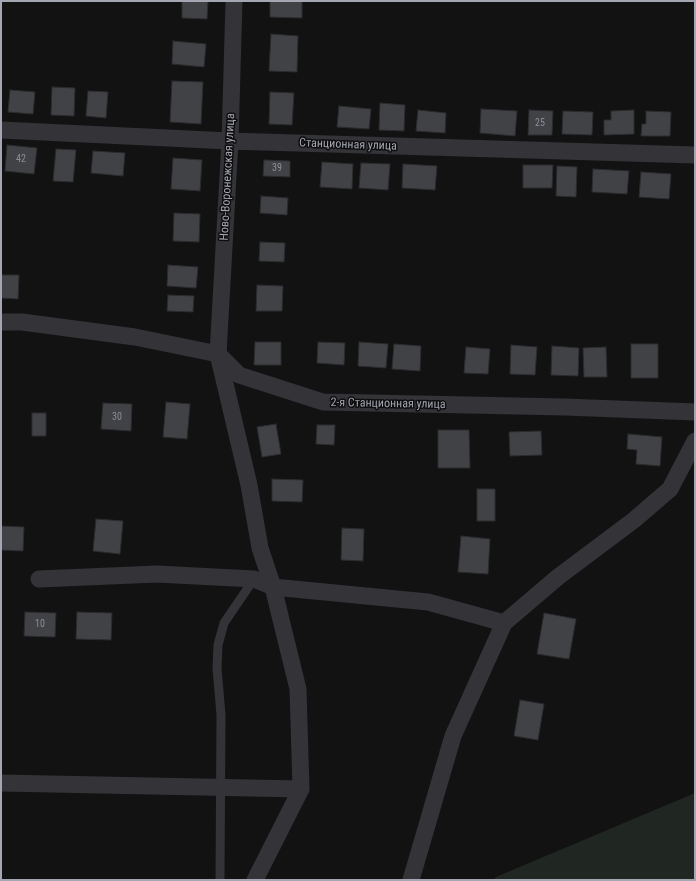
<!DOCTYPE html>
<html>
<head>
<meta charset="utf-8">
<style>
	body { margin:0 }
	#map { position:relative; width:696px; height:881px; overflow:hidden; background:#121213; font-family:"Roboto Condensed",sans-serif }
	canvas { display:block }
	.frame { position:absolute; inset:0; border:2px solid #a4a7b2; pointer-events:none }
</style>
</head>
<body>
<div id="map">
<canvas width="696" height="881"></canvas>
<div class="frame"></div>
</div>
<script>
const ctx = document.querySelector('canvas').getContext('2d');
ctx.lineJoin = 'round';
function fill(path, color) {
  ctx.fillStyle = color;
  ctx.fill(path, 'evenodd');
}
function shape(rows) {
  const path = new Path2D();
  for (const r of rows) {
    path.moveTo(r[0], r[1]);
    for (let i = 2; i < r.length; i += 2) path.lineTo(r[i], r[i + 1]);
  }
  return path;
}
function stroke(path, color, width, dash) {
  ctx.strokeStyle = color;
  ctx.lineWidth = width;
  ctx.lineCap = dash ? 'butt' : 'round';
  ctx.setLineDash(dash || []);
  ctx.stroke(path);
}
function write(font, color, halo, rows, align = 'center') {
  ctx.font = font + ' "Roboto Condensed",sans-serif';
  ctx.lineWidth = 3;
  ctx.setLineDash([]);
  ctx.textBaseline = 'middle';
  ctx.strokeStyle = halo;
  ctx.fillStyle = color;
  for (const [text, x, y, turn = 0] of rows) {
    ctx.save();
    ctx.translate(x, y);
    ctx.rotate((+turn || 0) * Math.PI / 180);
    ctx.textAlign = isNaN(turn) ? turn : align;
    if (halo) ctx.strokeText(text, 0, 0);
    ctx.fillText(text, 0, 0);
    ctx.restore();
  }
}
const green = shape([
	[695,793,695,880,493,880,496,877]
]);
const building = shape([
	[182,1,208,1,207,19,182,18,182,1],
	[270,1,302,1,302,18,270,17,270,1],
	[271,34,298,36,297,72,269,71,271,34],
	[173,41,206,44,204,67,172,64,173,41],
	[172,81,203,82,201,124,170,122,172,81],
	[52,87,75,88,74,116,51,115,52,87],
	[10,90,35,92,33,114,8,112,10,90],
	[88,91,108,92,106,118,86,116,88,91],
	[270,92,294,93,292,125,269,124,270,92],
	[380,103,405,105,404,131,379,130,380,103],
	[339,106,371,109,369,129,337,127,339,106],
	[481,109,517,111,515,136,480,133,481,109],
	[418,110,446,113,445,133,416,131,418,110],
	[529,110,553,111,552,135,528,135,529,110],
	[634,110,634,134,604,135,604,120,611,120,611,111,634,110],
	[563,111,593,112,592,135,562,134,563,111],
	[646,111,671,112,670,136,641,136,642,124,646,124,646,111],
	[7,145,37,148,34,174,5,171,7,145],
	[56,149,76,150,73,182,53,181,56,149],
	[93,151,125,153,123,176,91,173,93,151],
	[173,158,202,160,200,191,171,189,173,158],
	[264,160,290,161,290,177,263,176,264,160],
	[322,162,353,164,352,189,320,187,322,162],
	[361,163,390,164,388,190,359,188,361,163],
	[403,164,437,166,435,190,402,188,403,164],
	[523,165,553,165,552,188,523,188,523,165],
	[557,166,577,167,576,197,556,196,557,166],
	[593,169,629,171,627,194,592,192,593,169],
	[641,172,671,174,669,199,639,197,641,172],
	[261,196,288,198,287,215,260,213,261,196],
	[174,213,200,214,199,242,173,241,174,213],
	[260,242,285,243,284,262,259,261,260,242],
	[168,265,198,267,196,288,167,286,168,265],
	[1,275,19,275,18,299,1,298,1,275],
	[257,285,283,286,282,311,256,311,257,285],
	[168,295,194,296,193,312,167,311,168,295],
	[255,342,281,342,281,365,254,365,255,342],
	[318,342,345,343,344,365,317,363,318,342],
	[359,342,388,344,386,368,358,366,359,342],
	[394,344,421,346,420,371,392,369,394,344],
	[631,344,658,344,658,378,631,378,631,344],
	[511,345,537,347,535,375,510,374,511,345],
	[552,346,579,348,578,376,551,375,552,346],
	[466,347,490,349,488,374,464,373,466,347],
	[606,347,607,377,584,377,583,348,606,347],
	[166,402,190,404,187,439,163,437,166,402],
	[103,403,132,404,131,431,101,429,103,403],
	[32,413,46,413,46,436,32,436,32,413],
	[276,424,281,454,262,457,257,427,276,424],
	[317,425,335,425,334,445,316,444,317,425],
	[438,430,469,430,470,468,438,468,438,430],
	[541,431,542,455,510,456,509,432,541,431],
	[628,434,662,437,660,466,636,464,637,450,627,449,628,434],
	[272,479,303,480,302,502,272,501,272,479],
	[477,489,495,489,495,521,477,521,477,489],
	[96,519,123,521,120,554,93,551,96,519],
	[1,526,24,527,23,551,1,550,1,526],
	[342,528,364,529,363,561,341,560,342,528],
	[461,536,490,539,488,574,458,572,461,536],
	[25,612,56,613,55,637,24,636,25,612],
	[77,612,112,613,111,640,76,639,77,612],
	[544,613,576,619,569,659,537,654,544,613],
	[520,700,544,704,538,740,514,736,520,700]
]);
const lane = shape([
	[220,880,221,715,217,668,218,645,224,623,254,579]
]);
const street = shape([
	[234,1,230,141,218,354,249,485,260,548,273,587,298,689,301,789,255,880],
	[1,130,230,141,695,155],
	[1,322,22,322,135,337,218,354,239,375,323,402,565,407,695,412],
	[39,579,157,574,254,579,273,587,428,602,504,623],
	[1,783,301,789],
	[411,880,453,736,504,623,558,577,634,520,670,489,695,441]
]);
const numberNames = [
	["25",540,123],
	["42",21,159],
	["39",277,168],
	["30",117,417],
	["10",40,624]
];
const streetNames = [
	["Станционная улица",348,145,2],
	["Ново-Воронежская улица",228,177,-87],
	["2-я Станционная улица",388,404,1]
];
fill(green, '#202722');
fill(building, '#414246');
stroke(building, '#2c2c2f', 1);
stroke(lane, '#333338', 9);
stroke(street, '#333338', 17);
write('10px', '#8b8e97', null, numberNames);
write('12px', '#a4a7b2', '#0d0d0e', streetNames);
</script>
</body>
</html>
